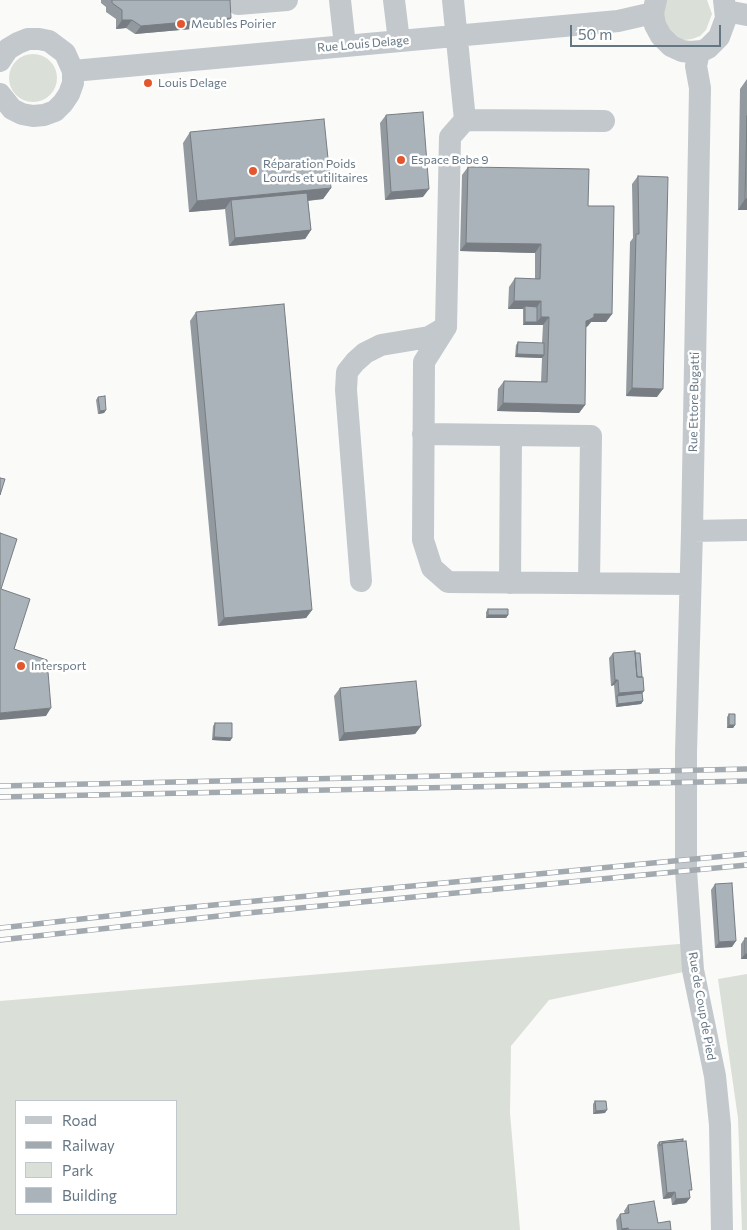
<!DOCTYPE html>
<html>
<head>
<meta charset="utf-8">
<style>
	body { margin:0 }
	#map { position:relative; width:747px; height:1230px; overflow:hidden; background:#fafaf8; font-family:Commissioner,sans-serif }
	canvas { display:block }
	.legend { position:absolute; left:15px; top:1100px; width:162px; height:115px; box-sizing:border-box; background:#fff; border:1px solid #c1c8cd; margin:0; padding:6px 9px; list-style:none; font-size:15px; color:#657683 }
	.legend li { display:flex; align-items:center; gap:10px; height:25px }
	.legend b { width:25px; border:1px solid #c1c8cd }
	.scale { position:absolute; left:570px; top:25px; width:151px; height:22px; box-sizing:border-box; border:2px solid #657683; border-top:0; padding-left:6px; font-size:15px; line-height:18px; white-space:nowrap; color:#657683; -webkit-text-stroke:4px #fff; paint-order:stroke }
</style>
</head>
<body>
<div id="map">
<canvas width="747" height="1230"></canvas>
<ul class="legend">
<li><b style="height:6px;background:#c3c8cc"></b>Road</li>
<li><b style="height:6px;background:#a2aab0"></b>Railway</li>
<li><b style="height:14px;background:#dadfd7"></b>Park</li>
<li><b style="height:14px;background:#aab3b9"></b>Building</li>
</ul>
<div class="scale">50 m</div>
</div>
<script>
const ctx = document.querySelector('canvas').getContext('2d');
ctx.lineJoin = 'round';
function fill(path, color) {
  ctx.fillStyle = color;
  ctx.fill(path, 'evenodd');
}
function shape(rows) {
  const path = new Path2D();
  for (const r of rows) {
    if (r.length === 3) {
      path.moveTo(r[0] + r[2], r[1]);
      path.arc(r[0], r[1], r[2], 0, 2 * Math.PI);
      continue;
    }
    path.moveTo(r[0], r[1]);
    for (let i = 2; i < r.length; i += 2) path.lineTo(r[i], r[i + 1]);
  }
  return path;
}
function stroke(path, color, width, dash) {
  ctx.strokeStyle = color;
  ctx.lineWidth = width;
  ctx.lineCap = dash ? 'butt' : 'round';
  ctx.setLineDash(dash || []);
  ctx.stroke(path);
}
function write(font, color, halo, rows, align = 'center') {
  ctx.font = font + ' Commissioner,sans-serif';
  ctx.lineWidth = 5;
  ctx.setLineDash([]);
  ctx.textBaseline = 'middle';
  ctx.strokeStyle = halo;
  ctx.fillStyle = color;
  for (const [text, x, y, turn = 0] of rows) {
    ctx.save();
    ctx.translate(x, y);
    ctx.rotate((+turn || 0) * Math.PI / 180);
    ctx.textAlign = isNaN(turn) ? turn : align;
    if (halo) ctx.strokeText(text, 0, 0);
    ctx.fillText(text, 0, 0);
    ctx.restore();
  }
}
const green = shape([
	[664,0,707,0,712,14,706,30,700,36,692,39,684,40,675,38,663,27],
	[33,78,24],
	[691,943,693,970,549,1000,511,1046,510,1113,520,1230,0,1230,0,1001],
	[16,1101,176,1101,176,1214,16,1214],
	[747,974,747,1230,742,1230,738,1118,718,979]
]);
const minor = shape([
	[340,0,345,46],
	[394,0,399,41],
	[453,0,465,120],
	[656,0,653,13,655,25,661,36,671,46,682,51,690,52,702,51,708,48,719,37,726,18,724,0],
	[238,4,287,0],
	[726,11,747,15],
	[699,52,696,66,700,88,692,531,686,753,686,870,693,970,715,1076,720,1125,722,1230],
	[0,61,8,49,18,43,28,39,39,39,49,41,65,53,73,71,73,83,69,94,63,103,55,111,44,115,33,116,22,114,12,109,0,94],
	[73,71,618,21,653,13],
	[604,121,465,120,450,137,446,327,424,362,423,540,432,568,448,582,690,584],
	[423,434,591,436,589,583],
	[692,531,747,530],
	[361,581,346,390,347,372,355,362,365,353,381,345,429,337,446,327],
	[510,583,511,435]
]);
const rail = shape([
	[0,786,747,769],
	[0,797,747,781],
	[0,928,172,909,747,854],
	[0,940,237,914,747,865]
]);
const wall = shape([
	[101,0,230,0,225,26,135,34,126,28,116,29,116,19,106,12,106,7,101,3],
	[747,79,747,210,738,210,740,89],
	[386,115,423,197,385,200,380,123],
	[190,132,331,188,323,199,308,201,311,230,305,239,229,246,225,209,189,212,183,143],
	[468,167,588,206,612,314,606,322,591,322,586,327,585,405,579,413,497,411,498,389,504,381,541,382,542,358,515,357,516,345,518,342,542,343,543,325,523,325,523,309,508,309,509,287,515,278,535,279,535,253,460,251,462,175],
	[638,176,657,397,626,396,630,242,633,238,632,184],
	[196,312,312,610,306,618,218,626,190,321],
	[98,397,106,410,104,413,98,414,96,400],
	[488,609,508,615,506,618,486,618,486,612],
	[613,653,635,653,642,677,644,691,642,693,643,701,641,704,616,707,614,685,611,686,609,658],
	[340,688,421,726,415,734,339,741,334,696],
	[729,714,735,725,733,728,727,728,727,717],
	[215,723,232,738,230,741,212,740,213,726],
	[715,884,732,947,715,948,711,890],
	[745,938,747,938,747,959,741,959,741,944],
	[595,1101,605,1113,593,1114,593,1104],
	[683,1139,690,1198,686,1203,672,1205,671,1198,663,1199,657,1145,659,1142],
	[628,1205,658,1223,671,1230,617,1230,616,1220,620,1214,625,1214,624,1211]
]);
const shadedWall = shape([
	[231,18,225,26,135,34,141,26],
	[122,20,132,20,126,28,116,29],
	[331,188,323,199,232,208,231,200,225,209,189,212,197,201],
	[429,189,423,197,385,200,391,192],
	[745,199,747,199,747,210,738,210],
	[311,230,305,239,229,246,235,238],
	[466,243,541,244,535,253,460,251],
	[514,301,541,301,535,310,525,306,523,309,508,309],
	[594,314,612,314,606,322,591,322,588,326,584,329,586,321],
	[541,317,549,317,543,325,523,325,525,322,537,322],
	[517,354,544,355,542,358,515,357],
	[632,388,663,389,657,397,626,396],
	[503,403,585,405,579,413,497,411],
	[106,410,104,413,98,414,100,411],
	[312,610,306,618,218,626,224,618],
	[488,615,508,615,506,618,486,618],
	[615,680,618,680,614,685,611,686],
	[644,691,640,696,617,696,619,693],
	[643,701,641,704,616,707,618,704],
	[51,708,46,716,0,720,0,713],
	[729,725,735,725,733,728,727,728],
	[421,726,415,734,339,741,344,733],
	[214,737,232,738,230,741,212,740],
	[736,941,732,947,715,948,719,942],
	[745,954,747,954,747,959,741,959],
	[607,1110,605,1113,593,1114,596,1111],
	[675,1192,671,1198,663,1199,667,1193],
	[690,1198,686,1203,672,1205,676,1199],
	[628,1228,627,1230,621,1230,622,1229]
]);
const building = shape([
	[112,0,230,0,231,18,141,26,132,20,122,20,122,10,112,3,112,0],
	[423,112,429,189,391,192,386,115,423,112],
	[747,116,747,199,745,199,747,116],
	[324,119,331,188,197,201,190,132,324,119],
	[468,167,589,169,588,206,614,206,612,314,594,314,594,317,589,320,586,321,585,405,503,403,504,381,547,382,549,317,541,317,541,301,514,301,515,278,540,279,541,244,466,243,468,167],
	[638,176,668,177,663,389,632,388,636,234,639,234,638,176],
	[307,193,311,230,235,238,231,200,307,193],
	[284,304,312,610,224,618,196,312,284,304],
	[525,306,537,307,537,322,525,322,525,306],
	[518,342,544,343,544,355,517,354,518,342],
	[105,396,106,410,100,411,98,397,105,396],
	[0,478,5,479,0,495,0,478],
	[0,533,17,539,1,589,30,599,14,649,47,660,51,708,0,713,0,533],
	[488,609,508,609,508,615,488,615,488,609],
	[635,651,637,677,643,677,644,691,619,693,618,680,615,680,613,653,635,651],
	[635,653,640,653,642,677,637,677,635,653],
	[416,681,421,726,344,733,340,688,416,681],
	[642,693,643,701,618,704,617,696,642,693],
	[729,714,735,714,735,725,729,725,729,714],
	[215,723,232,723,232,738,214,737,215,723],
	[732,883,736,941,719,942,715,884,732,883],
	[745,938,747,938,747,954,745,954,745,938],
	[595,1101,606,1101,607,1110,596,1111,595,1101],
	[683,1139,683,1141,662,1143,660,1146,659,1142,683,1139],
	[686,1141,692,1190,689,1190,690,1198,676,1199,675,1192,667,1193,662,1143,686,1141],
	[654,1201,658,1223,670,1221,671,1230,629,1230,628,1228,622,1229,620,1214,629,1213,628,1205,654,1201]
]);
const markers = [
	[181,24,5,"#e4572e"],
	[148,83,5,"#e4572e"],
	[401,160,5,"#e4572e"],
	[253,171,5,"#e4572e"],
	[21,666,5,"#e4572e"]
];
const poiNames = [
	["Meubles Poirier",191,24],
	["Louis Delage",158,83],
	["Espace Bebe 9",411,160],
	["Réparation Poids",263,164],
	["Lourds et utilitaires",263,178],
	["Intersport",31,666]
];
const streetNames = [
	["Rue Louis Delage",363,44,-5],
	["Rue Ettore Bugatti",694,402,-89],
	["Rue de Coup de Pied",702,1006,80]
];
fill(green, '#dadfd7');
stroke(minor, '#c3c8cc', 22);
stroke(rail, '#a2aab0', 5.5);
stroke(rail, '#fff', 4, [11]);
fill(wall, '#929a9f');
fill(shadedWall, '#777d82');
fill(building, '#aab3b9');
stroke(building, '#777d82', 1);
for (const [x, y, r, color] of markers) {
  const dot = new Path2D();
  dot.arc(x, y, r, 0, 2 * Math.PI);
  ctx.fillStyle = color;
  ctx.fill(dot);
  stroke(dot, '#fff', 2);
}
write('12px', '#657683', '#fff', poiNames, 'left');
write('12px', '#657683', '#fff', streetNames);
</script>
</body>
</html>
